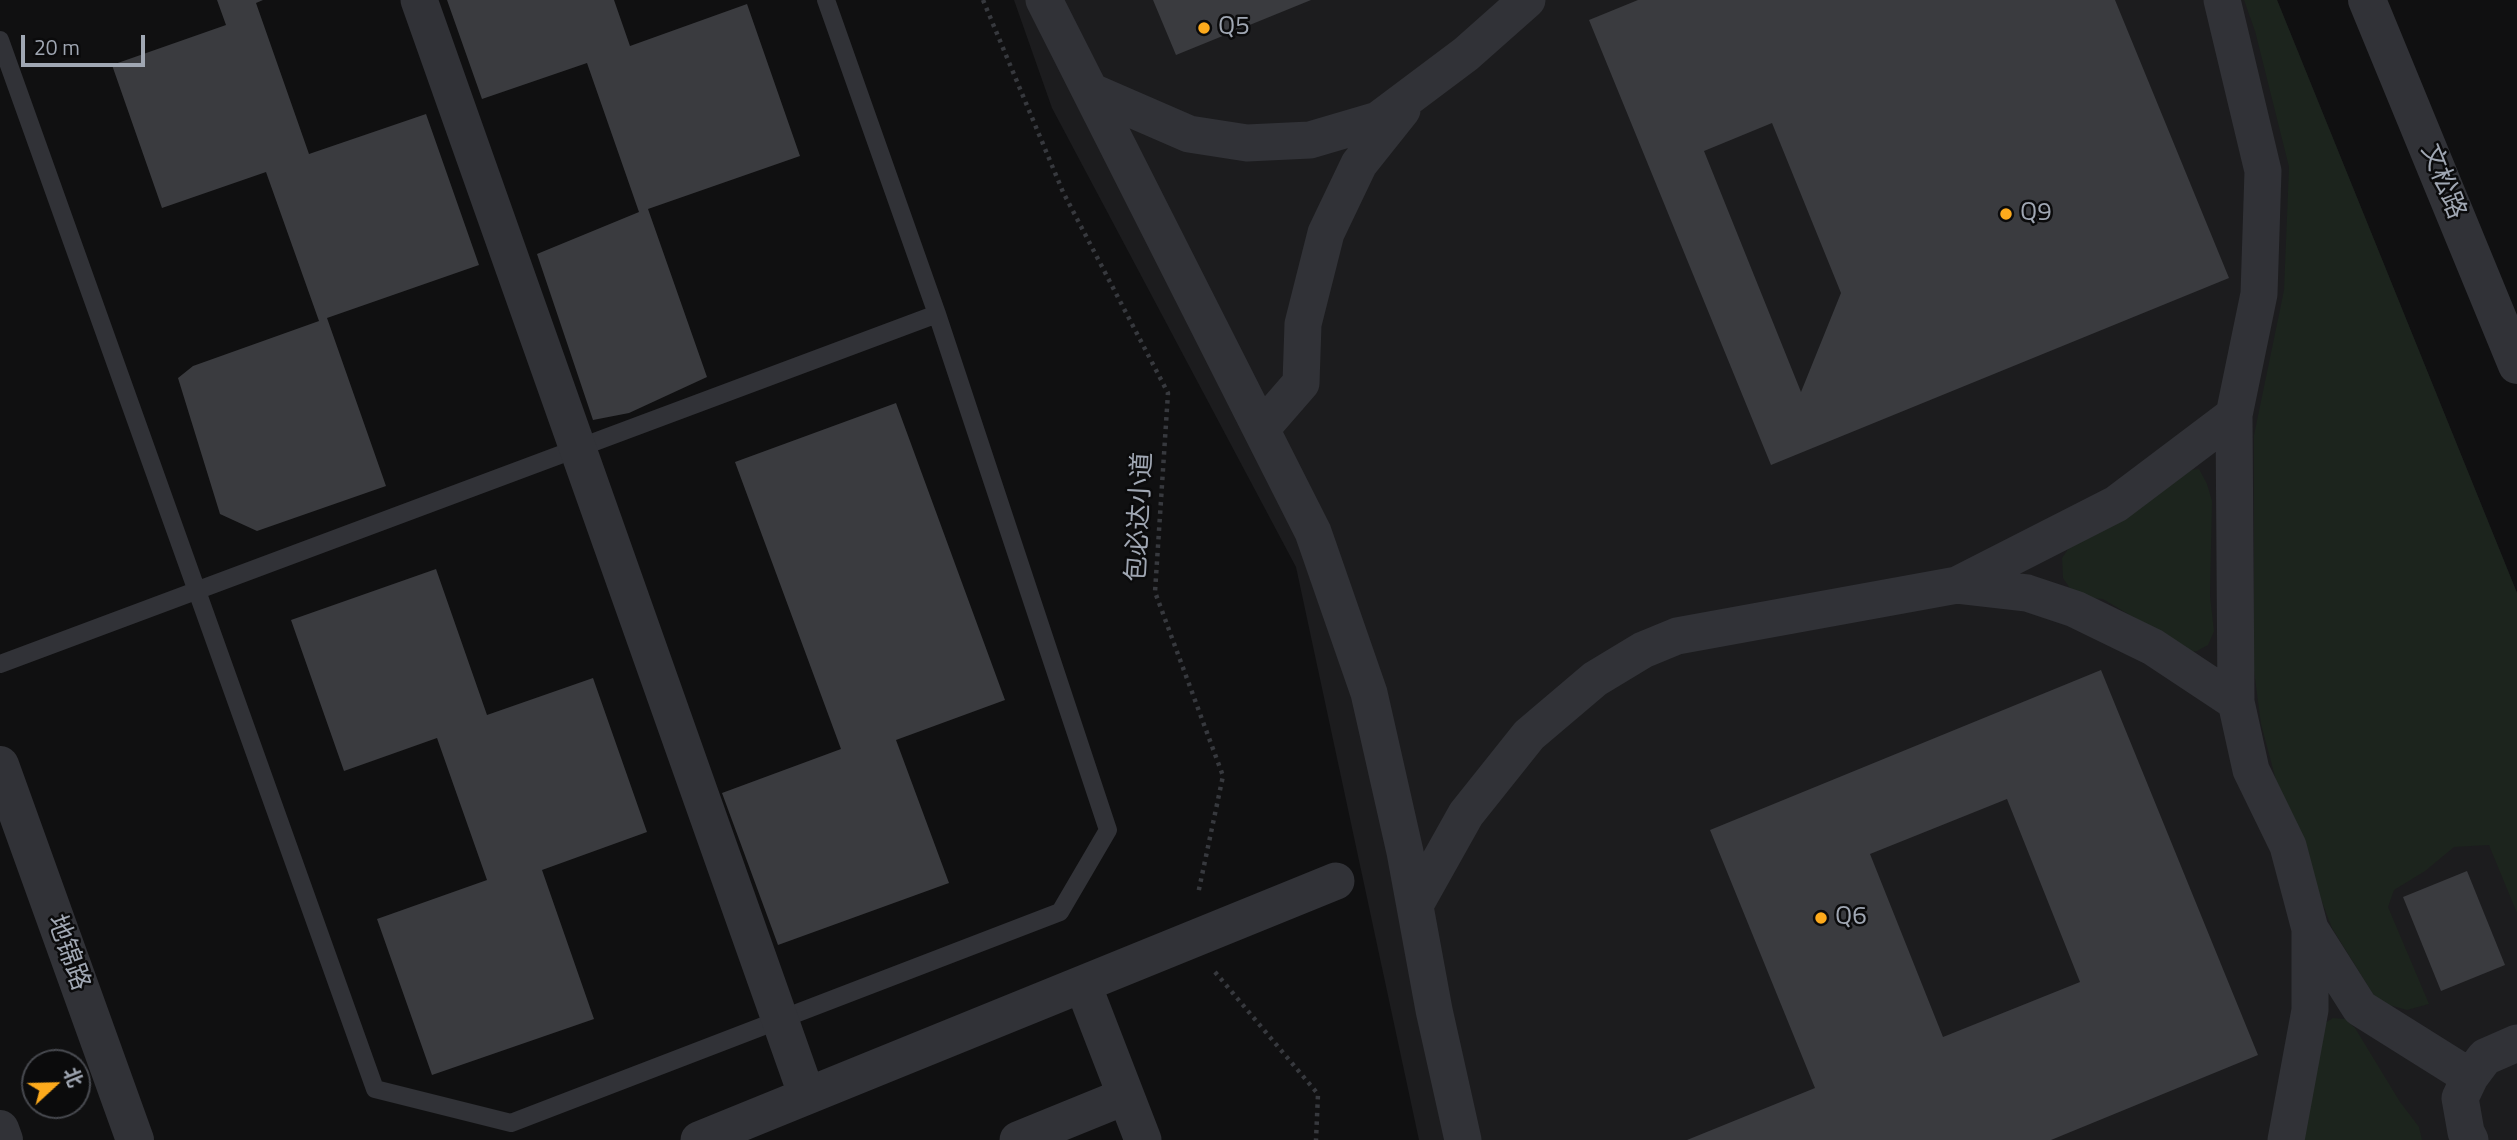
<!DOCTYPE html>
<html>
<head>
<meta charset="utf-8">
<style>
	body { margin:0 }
	#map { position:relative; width:2517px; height:1140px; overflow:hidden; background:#101011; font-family:"Titillium Web","Noto Sans SC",sans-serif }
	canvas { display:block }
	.north { position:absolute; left:21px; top:1049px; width:70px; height:70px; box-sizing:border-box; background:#0b0b0c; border:2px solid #47494f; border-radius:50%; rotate:68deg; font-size:19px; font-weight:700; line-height:28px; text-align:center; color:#a0a7b3 }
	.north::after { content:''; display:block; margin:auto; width:24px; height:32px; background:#fdaa1c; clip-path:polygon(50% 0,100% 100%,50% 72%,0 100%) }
	.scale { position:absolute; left:21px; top:35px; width:124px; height:32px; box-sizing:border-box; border:4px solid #a0a7b3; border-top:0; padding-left:9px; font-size:21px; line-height:24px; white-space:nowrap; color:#a0a7b3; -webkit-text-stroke:5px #0b0b0c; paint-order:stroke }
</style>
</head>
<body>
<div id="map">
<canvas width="2517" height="1140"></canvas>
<div class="north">北</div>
<div class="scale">20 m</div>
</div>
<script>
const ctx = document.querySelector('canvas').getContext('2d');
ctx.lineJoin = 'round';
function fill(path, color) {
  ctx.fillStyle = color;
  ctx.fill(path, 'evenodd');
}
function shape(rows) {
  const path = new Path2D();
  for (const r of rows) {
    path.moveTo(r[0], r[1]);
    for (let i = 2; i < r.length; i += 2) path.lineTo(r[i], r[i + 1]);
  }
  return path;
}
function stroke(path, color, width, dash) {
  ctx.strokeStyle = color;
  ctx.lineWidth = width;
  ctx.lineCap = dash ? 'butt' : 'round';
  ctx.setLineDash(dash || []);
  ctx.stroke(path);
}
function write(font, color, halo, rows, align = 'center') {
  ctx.font = font + ' "Titillium Web","Noto Sans SC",sans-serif';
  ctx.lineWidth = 5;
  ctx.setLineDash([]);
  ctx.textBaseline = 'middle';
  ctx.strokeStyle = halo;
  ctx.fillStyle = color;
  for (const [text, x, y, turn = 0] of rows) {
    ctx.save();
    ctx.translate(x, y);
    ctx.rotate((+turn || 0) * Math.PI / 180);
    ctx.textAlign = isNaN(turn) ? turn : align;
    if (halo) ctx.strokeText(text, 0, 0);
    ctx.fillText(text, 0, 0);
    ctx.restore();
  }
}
const built = shape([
	[1014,0,2277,0,2517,593,2517,1140,1419,1140,1296,567,1052,108]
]);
const green = shape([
	[2244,0,2277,0,2517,593,2517,913,2489,845,2454,847,2425,871,2394,890,2388,907,2429,1004,2407,1010,2378,1002,2332,928,2277,784,2261,724,2254,671,2254,435,2284,290,2289,167,2255,31],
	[2199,469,2207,484,2212,501,2210,596,2214,631,2208,645,2197,651,2184,654,2165,636,2103,599,2076,597,2063,578,2062,558,2069,548,2183,471],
	[2333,1018,2345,1019,2355,1028,2400,1102,2419,1127,2422,1140,2301,1140,2325,1023]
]);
const building = shape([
	[217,0,263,0,256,3,309,154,426,114,479,265,327,318,386,486,257,531,220,514,178,378,193,366,319,321,266,172,162,208,112,65,226,25],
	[447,0,614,0,630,46,747,4,800,156,648,209,707,377,629,413,593,420,537,254,639,212,587,63,482,99],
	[1153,0,1311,0,1176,55],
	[1638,0,2115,0,2229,278,1771,465,1589,20],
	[1772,123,1841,293,1801,392,1704,151],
	[896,403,1005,700,896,740,949,883,778,945,722,793,841,749,735,462],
	[436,569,487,715,593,678,647,832,542,870,594,1019,432,1075,377,919,487,880,437,738,344,771,291,620],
	[2101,670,2258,1055,2051,1140,1687,1140,1815,1088,1710,830],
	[2007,799,2080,982,1943,1037,1870,854],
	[2467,871,2505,965,2441,991,2403,897]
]);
const path = shape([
	[983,0,1063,192,1168,393,1155,592,1223,776,1198,894],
	[1215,972,1318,1094,1316,1140]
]);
const service = shape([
	[0,40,375,1089,511,1123,1060,912,1108,830,937,314,826,0],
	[0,664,937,314]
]);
const minor = shape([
	[419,0,807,1096],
	[1044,0,1313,532,1369,693,1405,852,1434,1010,1463,1140],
	[2222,0,2263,171,2259,294,2234,415,2236,702,2251,770,2288,846,2310,929,2360,1008,2470,1077],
	[1090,91,1189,134,1247,143,1310,140,1378,120,1466,54,1527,0],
	[1261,429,1301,383,1303,324,1326,233,1359,164,1402,110],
	[1957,585,2116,504,2234,415],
	[1415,905,1466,814,1529,735,1595,679,1643,650,1677,636,1957,585,2027,593,2075,609,2153,647,2236,702],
	[1083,985,1143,1140],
	[699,1140,1336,881],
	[1018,1140,1126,1096],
	[2286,1140,2310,1010,2310,929],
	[2470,1140,2466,1132,2460,1098,2470,1077,2485,1057,2517,1043]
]);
const tertiary = shape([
	[2367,0,2517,365],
	[0,765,135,1140],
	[0,1129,4,1140]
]);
const markers = [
	[1204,28,7,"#fdaa1c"],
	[2006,214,7,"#fdaa1c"],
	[1821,918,7,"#fdaa1c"]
];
const poiNames = [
	["Q5",1218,28],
	["Q9",2020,214],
	["Q6",1835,918]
];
const streetNames = [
	["文松路",2442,182,68],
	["包必达小道",1141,517,-87],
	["地锦路",67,953,70]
];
fill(built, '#1c1c1e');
fill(green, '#1c241d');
fill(building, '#3a3b3f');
stroke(path, '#37393e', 4.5, [3.5, 5]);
stroke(service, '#313237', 18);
stroke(minor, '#313237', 37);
stroke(tertiary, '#313237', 38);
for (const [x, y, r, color] of markers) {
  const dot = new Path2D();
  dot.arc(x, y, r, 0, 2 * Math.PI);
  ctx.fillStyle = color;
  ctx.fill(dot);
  stroke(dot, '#0b0b0c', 2.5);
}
write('26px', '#a0a7b3', '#0b0b0c', poiNames, 'left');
write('26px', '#a0a7b3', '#0b0b0c', streetNames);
</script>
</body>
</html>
